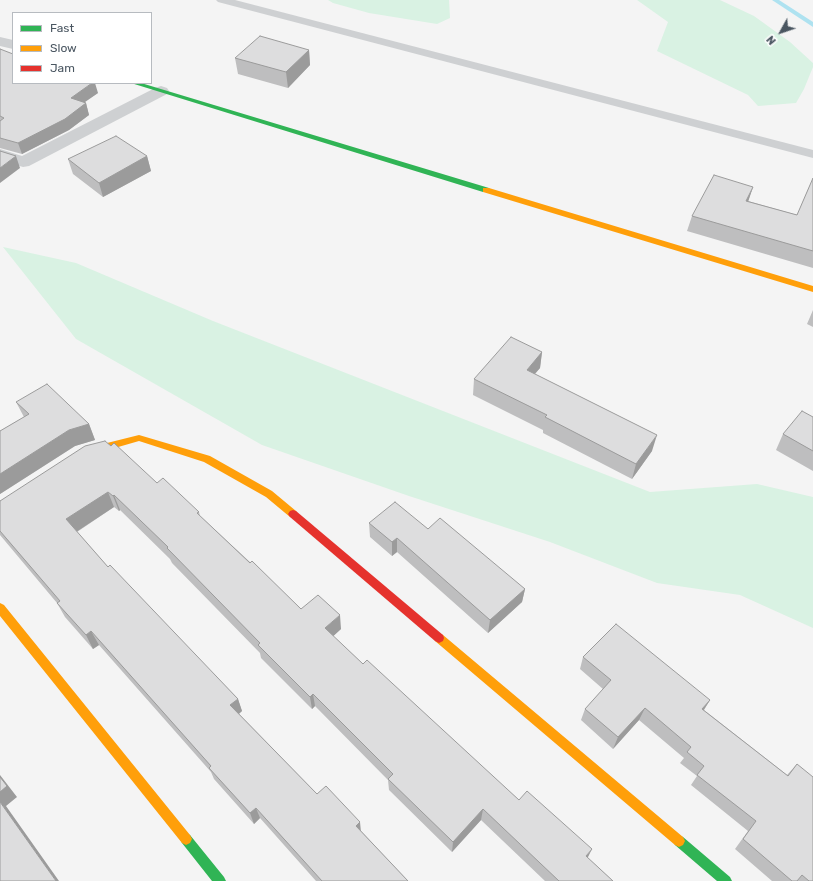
<!DOCTYPE html>
<html>
<head>
<meta charset="utf-8">
<style>
	body { margin:0 }
	#map { position:relative; width:813px; height:881px; overflow:hidden; background:#f4f4f4; font-family:Rubik,sans-serif }
	canvas { display:block }
	.legend { position:absolute; left:12px; top:12px; width:140px; height:72px; box-sizing:border-box; background:#fff; border:1px solid #b7bbc0; margin:0; padding:5px 7px; list-style:none; font-size:12px; color:#4a5661 }
	.legend li { display:flex; align-items:center; gap:8px; height:20px }
	.legend b { width:20px; border:1px solid #b7bbc0 }
	.north { position:absolute; left:761px; top:12px; width:40px; height:40px; -webkit-text-stroke:3px #fff; paint-order:stroke; rotate:230deg; font-size:11px; font-weight:700; line-height:16px; text-align:center; color:#4a5661 }
	.north::after { content:''; display:block; margin:auto; width:14px; height:18px; background:#4a5661; clip-path:polygon(50% 0,100% 100%,50% 72%,0 100%) }
</style>
</head>
<body>
<div id="map">
<canvas width="813" height="881"></canvas>
<ul class="legend">
<li><b style="height:5px;background:#30b455"></b>Fast</li>
<li><b style="height:5px;background:#ff9f0a"></b>Slow</li>
<li><b style="height:5px;background:#e5322d"></b>Jam</li>
</ul>
<div class="north">N</div>
</div>
<script>
const ctx = document.querySelector('canvas').getContext('2d');
ctx.lineJoin = 'round';
function fill(path, color) {
  ctx.fillStyle = color;
  ctx.fill(path, 'evenodd');
}
function shape(rows) {
  const path = new Path2D();
  for (const r of rows) {
    path.moveTo(r[0], r[1]);
    for (let i = 2; i < r.length; i += 2) path.lineTo(r[i], r[i + 1]);
  }
  return path;
}
function stroke(path, color, width, dash) {
  ctx.strokeStyle = color;
  ctx.lineWidth = width;
  ctx.lineCap = dash ? 'butt' : 'round';
  ctx.setLineDash(dash || []);
  ctx.stroke(path);
}
const green = shape([
	[328,0,449,0,450,18,437,24,369,13,333,3],
	[637,0,720,0,754,16,790,42,813,63,813,67,804,89,796,103,758,106,748,95,657,51,668,22],
	[3,247,76,263,213,321,650,492,757,484,813,497,813,628,740,595,657,583,550,542,409,496,262,445,76,339]
]);
const stream = shape([
	[772,0,779,0,813,22,813,27,772,0]
]);
const lane = shape([
	[216,0,235,0,813,150,813,158,218,2,216,0]
]);
const street = shape([
	[0,37,13,40,13,49,0,46,0,37],
	[161,86,167,88,169,91,167,94,29,166,23,167,0,160,0,149,22,156,155,88,161,86]
]);
const fast = shape([
	[131,83,141,83,489,188,490,190,489,192,483,192,131,83],
	[186,833,190,835,224,877,226,881,212,881,182,843,180,839,182,835,186,833],
	[679,835,683,837,730,877,732,881,717,881,675,845,673,841,675,837,679,835]
]);
const slow = shape([
	[483,188,489,188,813,286,813,292,483,192,483,188],
	[139,435,210,456,272,491,296,511,298,514,296,517,293,518,290,517,266,497,204,462,139,441,87,456,84,455,82,452,84,449,87,448,139,435],
	[0,603,4,605,190,835,192,839,190,843,186,845,182,843,0,616,0,603],
	[439,633,443,635,683,837,685,841,683,845,679,847,675,845,435,641,434,638,435,635,439,633]
]);
const jam = shape([
	[293,510,296,511,443,635,444,638,443,641,439,643,435,641,290,517,288,514,290,511,293,510]
]);
const wall = shape([
	[0,49,98,93,84,102,86,103,89,115,69,130,22,154,0,148],
	[309,50,310,65,288,88,238,74,235,58],
	[147,156,151,171,103,197,73,174,68,159],
	[813,178,813,268,687,231,692,216,753,187,748,201,797,215],
	[813,310,813,327,807,324],
	[542,352,540,368,535,374,652,451,632,479,543,433,543,430,473,395,474,379],
	[16,402,89,424,95,440,75,446,0,494,0,431,24,417],
	[813,417,813,471,776,450,783,434],
	[111,446,157,483,199,512,200,516,301,609,341,629,333,636,363,664,519,800,588,858,613,881,545,881,481,820,452,852,389,790,388,780,315,706,312,709,261,658,260,653,172,563,170,559,120,510,119,511,114,507,77,532,108,567,238,699,242,711,239,714,317,794,361,831,408,881,316,881,260,818,254,824,214,779,211,772,99,645,93,649,65,617,57,603,0,535,0,501],
	[369,523,428,529,525,589,522,602,488,633,397,552,392,556,370,537],
	[583,657,710,700,704,710,787,775,797,764,813,881,772,881,735,849,748,831,691,785,697,776,680,763,684,758,639,720,613,749,581,720,585,709,603,689,580,669]
]);
const shadedWall = shape([
	[309,50,310,65,288,88,286,72],
	[92,83,95,83,98,93,75,109,71,98],
	[86,103,89,115,69,130,22,154,18,143],
	[16,156,20,168,0,183,0,168],
	[147,156,151,171,103,197,99,183],
	[753,187,748,202,746,201],
	[542,352,540,368,524,386,527,370],
	[89,424,95,440,75,446,0,494,0,474,69,430],
	[657,435,652,451,632,479,636,464],
	[108,492,114,507,73,534,66,519],
	[114,495,120,510,119,511,113,496],
	[397,538,397,552,392,556,392,542],
	[525,589,522,602,488,633,490,620],
	[340,615,341,629,327,642,325,628],
	[91,631,99,645,93,649,86,635],
	[313,694,315,706,312,709,310,697],
	[238,699,242,711,235,717,230,705],
	[710,700,703,711,702,709],
	[645,708,639,720,613,749,618,737],
	[0,775,17,797,6,806,59,881,56,881,0,802],
	[256,808,260,818,254,824,250,813],
	[483,809,481,820,452,852,453,842],
	[360,822,361,832,356,826],
	[592,849,587,859,586,856]
]);
const building = shape([
	[260,36,309,50,286,72,235,58,260,36],
	[0,49,13,54,13,83,92,83,71,98,86,103,65,119,18,143,0,138,0,121,4,118,0,116,0,49],
	[116,136,147,156,99,183,68,159,116,136],
	[0,151,16,156,0,168,0,151],
	[714,175,753,187,746,201,797,215,813,178,813,251,692,216,714,175],
	[511,337,542,352,527,370,657,435,636,464,545,417,547,415,474,379,511,337],
	[47,384,89,424,69,430,0,474,0,431,29,414,16,402,47,384],
	[802,411,813,417,813,451,783,434,802,411],
	[105,441,111,446,114,443,157,483,163,478,199,512,197,513,250,563,252,561,301,609,318,595,340,615,325,628,363,664,367,660,519,800,527,791,592,849,586,856,613,881,559,881,483,809,453,842,388,779,393,774,313,694,310,697,258,645,260,643,167,548,168,547,114,495,113,496,108,492,66,519,108,567,110,565,238,699,230,705,317,794,326,786,360,822,356,826,408,881,322,881,256,808,250,813,209,768,211,766,91,631,86,635,57,603,60,601,0,531,0,501,85,446,105,441],
	[395,502,428,529,440,518,525,589,490,620,397,538,392,542,369,523,395,502],
	[616,624,710,700,702,709,788,776,797,764,813,777,813,881,809,881,802,875,797,881,792,881,743,839,756,821,697,775,704,766,687,752,691,747,645,708,618,737,585,709,611,680,583,657,616,624],
	[0,777,7,786,0,792,0,777],
	[0,802,56,881,0,881,0,802]
]);
fill(green, '#d9f2e3');
fill(stream, '#aee2f0');
fill(lane, '#ced0d2');
fill(street, '#ced0d2');
fill(fast, '#30b455');
fill(slow, '#ff9f0a');
fill(jam, '#e5322d');
fill(wall, '#bebebf');
fill(shadedWall, '#9b9b9b');
fill(building, '#ddddde');
stroke(building, '#9b9b9b', 1);
</script>
</body>
</html>
